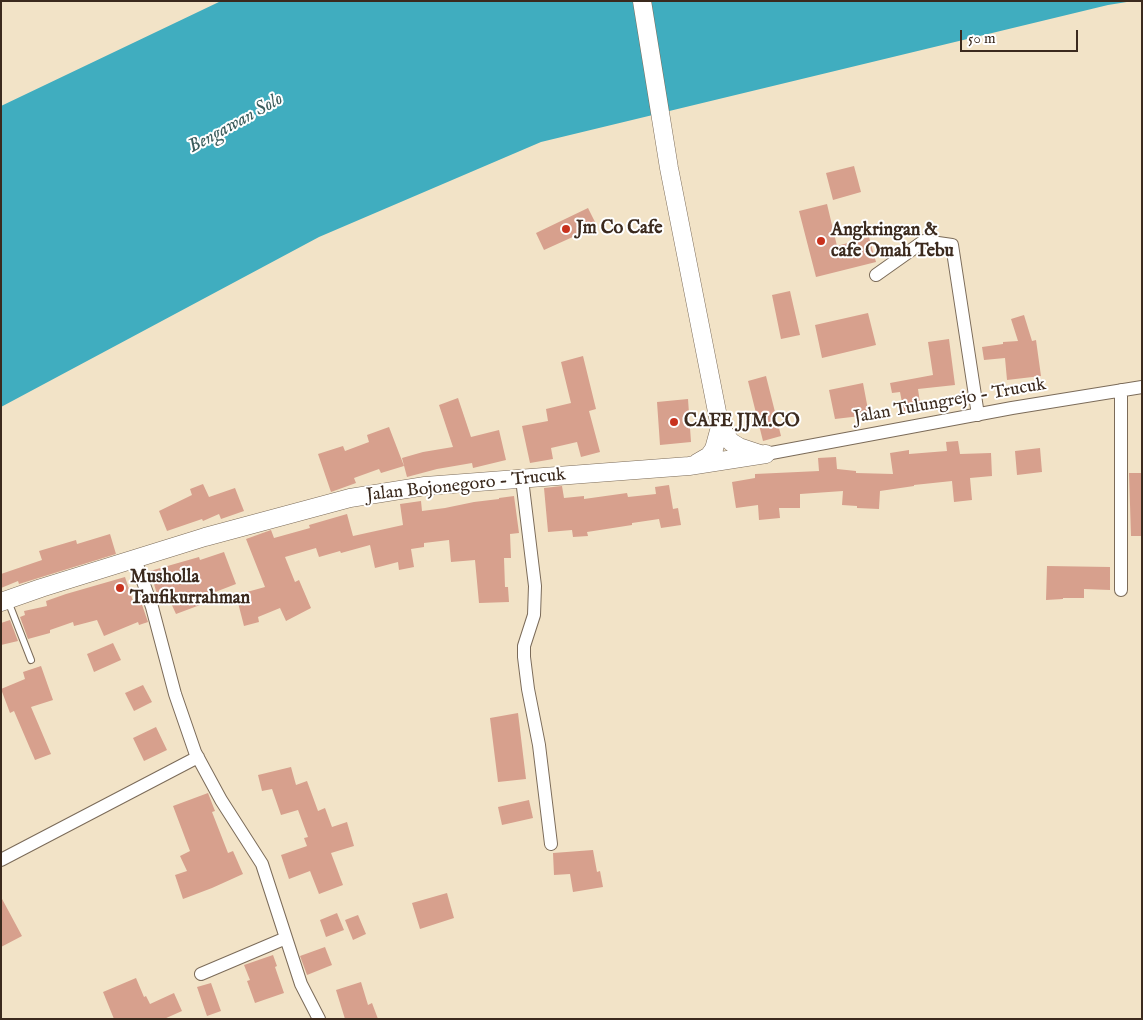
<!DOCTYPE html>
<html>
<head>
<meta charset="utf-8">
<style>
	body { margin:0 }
	#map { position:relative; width:1143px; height:1020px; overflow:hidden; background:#f2e3c7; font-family:"IM FELL English",serif }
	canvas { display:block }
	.frame { position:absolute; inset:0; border:2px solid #3b2a1e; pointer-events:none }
	.scale { position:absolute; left:960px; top:30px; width:118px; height:22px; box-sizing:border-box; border:2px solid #3b2a1e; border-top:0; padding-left:6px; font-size:15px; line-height:18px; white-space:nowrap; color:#3b2a1e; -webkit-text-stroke:4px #fff; paint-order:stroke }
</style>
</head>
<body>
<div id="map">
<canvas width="1143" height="1020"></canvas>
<div class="frame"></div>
<div class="scale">50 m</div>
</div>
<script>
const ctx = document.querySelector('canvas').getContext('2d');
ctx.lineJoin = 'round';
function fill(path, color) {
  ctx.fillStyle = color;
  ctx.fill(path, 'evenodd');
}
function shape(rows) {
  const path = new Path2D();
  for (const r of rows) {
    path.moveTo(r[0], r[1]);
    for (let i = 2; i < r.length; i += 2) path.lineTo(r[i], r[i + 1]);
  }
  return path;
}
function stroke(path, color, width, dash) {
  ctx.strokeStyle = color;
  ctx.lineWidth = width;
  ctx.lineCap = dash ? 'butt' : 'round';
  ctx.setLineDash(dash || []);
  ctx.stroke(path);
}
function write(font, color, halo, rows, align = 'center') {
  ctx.font = font + ' "IM FELL English",serif';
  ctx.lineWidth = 4;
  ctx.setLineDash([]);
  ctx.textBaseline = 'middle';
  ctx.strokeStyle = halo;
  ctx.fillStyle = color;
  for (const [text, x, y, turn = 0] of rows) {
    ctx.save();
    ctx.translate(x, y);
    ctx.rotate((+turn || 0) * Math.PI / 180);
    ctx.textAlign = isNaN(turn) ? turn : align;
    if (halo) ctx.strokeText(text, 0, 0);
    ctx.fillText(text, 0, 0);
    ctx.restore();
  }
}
const water = shape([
	[221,1,1133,1,1108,5,541,142,319,237,1,407,1,106]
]);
const building = shape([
	[854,166,861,192,833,200,826,173],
	[827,204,837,246,869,237,876,262,816,277,799,211],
	[588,208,597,226,544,250,536,233],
	[790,291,800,335,781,339,772,295],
	[868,313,876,345,822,358,815,325],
	[1024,315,1032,341,1036,340,1041,376,1007,380,1005,358,984,360,982,347,1003,344,1003,342,1018,341,1011,319],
	[949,339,955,385,918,389,921,409,904,413,900,392,892,393,890,383,933,375,928,342],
	[583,356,596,409,589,411,600,452,581,457,577,442,551,448,553,459,530,463,522,426,548,421,546,409,571,403,561,362],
	[766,376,781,436,763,441,748,381],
	[863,383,869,415,835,419,829,390],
	[458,398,471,437,499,430,506,460,473,468,472,463,437,469,407,477,402,458,423,452,453,447,439,405],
	[688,399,691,442,660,445,657,402],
	[389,427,404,466,381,473,379,469,354,478,356,483,331,492,318,454,343,446,345,451,369,442,367,435],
	[958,441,960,454,991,453,992,476,970,478,972,500,954,502,952,481,914,485,914,486,880,491,879,509,857,508,857,506,842,505,843,491,800,494,800,508,779,508,780,518,759,520,758,505,736,508,732,482,755,478,755,474,819,471,818,458,836,457,837,469,856,471,856,473,893,474,890,453,909,450,909,454,947,451,946,442],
	[1040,448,1042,472,1017,475,1015,451],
	[1129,473,1142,473,1142,536,1131,536],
	[203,484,209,497,235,488,244,511,221,519,219,514,203,521,202,519,167,531,159,511,192,495,190,489],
	[669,485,673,509,678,508,681,525,661,528,659,519,632,523,632,525,587,532,588,536,573,537,572,530,548,532,544,488,562,486,564,498,584,496,584,499,627,493,628,497,656,494,655,487],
	[514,496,519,533,510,534,511,558,504,558,505,587,508,587,509,602,479,603,475,560,451,562,449,540,424,543,424,547,411,549,414,567,399,570,398,562,375,568,370,545,341,553,340,551,319,557,316,548,285,557,295,582,299,580,311,608,286,621,280,608,258,617,259,622,244,626,236,595,265,587,246,539,271,530,274,538,310,528,309,525,347,514,353,536,403,525,400,504,421,501,422,511,445,508,474,502,499,499,499,498],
	[110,534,116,554,19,584,18,581,1,588,1,574,42,560,39,551,76,540,77,544],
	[224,552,236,584,205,596,208,602,176,614,170,601,160,604,150,571,199,557,200,560],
	[1047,566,1110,567,1110,590,1084,589,1084,598,1063,598,1063,599,1046,600],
	[125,577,133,601,140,599,148,622,139,625,138,622,104,636,97,620,74,626,73,622,50,630,50,633,28,639,20,617,25,615,24,611,47,606,46,601,66,594],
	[10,620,18,641,1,645,1,623],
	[113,643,121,660,94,672,87,654],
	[41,666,53,700,31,707,51,754,35,760,14,711,10,713,1,689,25,679,23,672],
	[143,685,152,702,134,711,125,693],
	[518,713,526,779,498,782,490,718],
	[156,727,167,750,144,761,133,738],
	[291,767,296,785,307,781,318,811,325,808,332,827,347,822,354,846,331,853,343,885,319,894,310,871,289,879,281,855,307,846,304,838,308,837,298,810,281,815,272,789,262,791,258,775],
	[208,793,215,811,212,812,228,853,233,851,243,874,212,888,183,899,175,875,187,871,180,856,190,851,173,806],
	[529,800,533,818,502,825,498,807],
	[593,850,597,872,600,871,603,887,573,892,570,874,554,875,553,853],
	[447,893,454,918,420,929,412,903],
	[1,897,22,936,1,947],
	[337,913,344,930,326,937,320,920],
	[358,915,366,934,353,940,345,920],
	[325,947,332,965,307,975,300,956],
	[273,955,277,966,275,967,284,993,255,1003,247,981,250,980,244,965],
	[136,978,144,997,146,996,150,1004,174,993,182,1011,164,1019,114,1019,103,992],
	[361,982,368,1005,372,1003,378,1019,345,1019,336,990],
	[211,983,221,1011,207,1016,197,987]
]);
const lane = shape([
	[8,601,31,660]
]);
const street = shape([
	[876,275,924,241,952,245,978,415],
	[1121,390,1121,590],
	[766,454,1012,408,1142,387],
	[522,479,535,586,534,615,524,646,524,657,528,689,539,745,551,844],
	[135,559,152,607,175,694,195,752,221,800,262,864,301,984,319,1019],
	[1,860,198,757],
	[201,974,286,938]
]);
const secondary = shape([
	[642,1,669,168,720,427,714,449,709,456,697,463],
	[720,427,731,442,739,447,760,454],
	[1,602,41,588,205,537,350,498,425,486,689,466,766,454]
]);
const markers = [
	[566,229,5,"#c8321e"],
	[821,241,5,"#c8321e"],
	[674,422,5,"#c8321e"],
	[120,588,5,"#c8321e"]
];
const poiNames = [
	["Jm Co Cafe",576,229],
	["Angkringan &",831,231],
	["cafe Omah Tebu",831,252],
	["CAFE JJM.CO",684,422],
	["Musholla",130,578],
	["Taufikurrahman",130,599]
];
const streetNames = [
	["Jalan Tulungrejo - Trucuk",950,402,-10],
	["Jalan Bojonegoro - Trucuk",466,486,-6]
];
const waterNames = [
	["Bengawan Solo",236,124,-29]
];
fill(water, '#40adbf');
fill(building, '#d7a08d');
stroke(lane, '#7b6b59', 8);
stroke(street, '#7b6b59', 14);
stroke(secondary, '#7b6b59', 19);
stroke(lane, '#fff', 6);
stroke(street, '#fff', 12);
stroke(secondary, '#fff', 18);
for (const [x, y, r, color] of markers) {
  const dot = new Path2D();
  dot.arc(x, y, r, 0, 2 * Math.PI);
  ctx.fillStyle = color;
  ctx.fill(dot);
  stroke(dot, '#fff', 2);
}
write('bold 18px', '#3b2a1e', '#fff', poiNames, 'left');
write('18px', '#3b2a1e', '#fff', streetNames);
write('italic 19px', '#3d5e5e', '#fff', waterNames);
</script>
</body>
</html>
